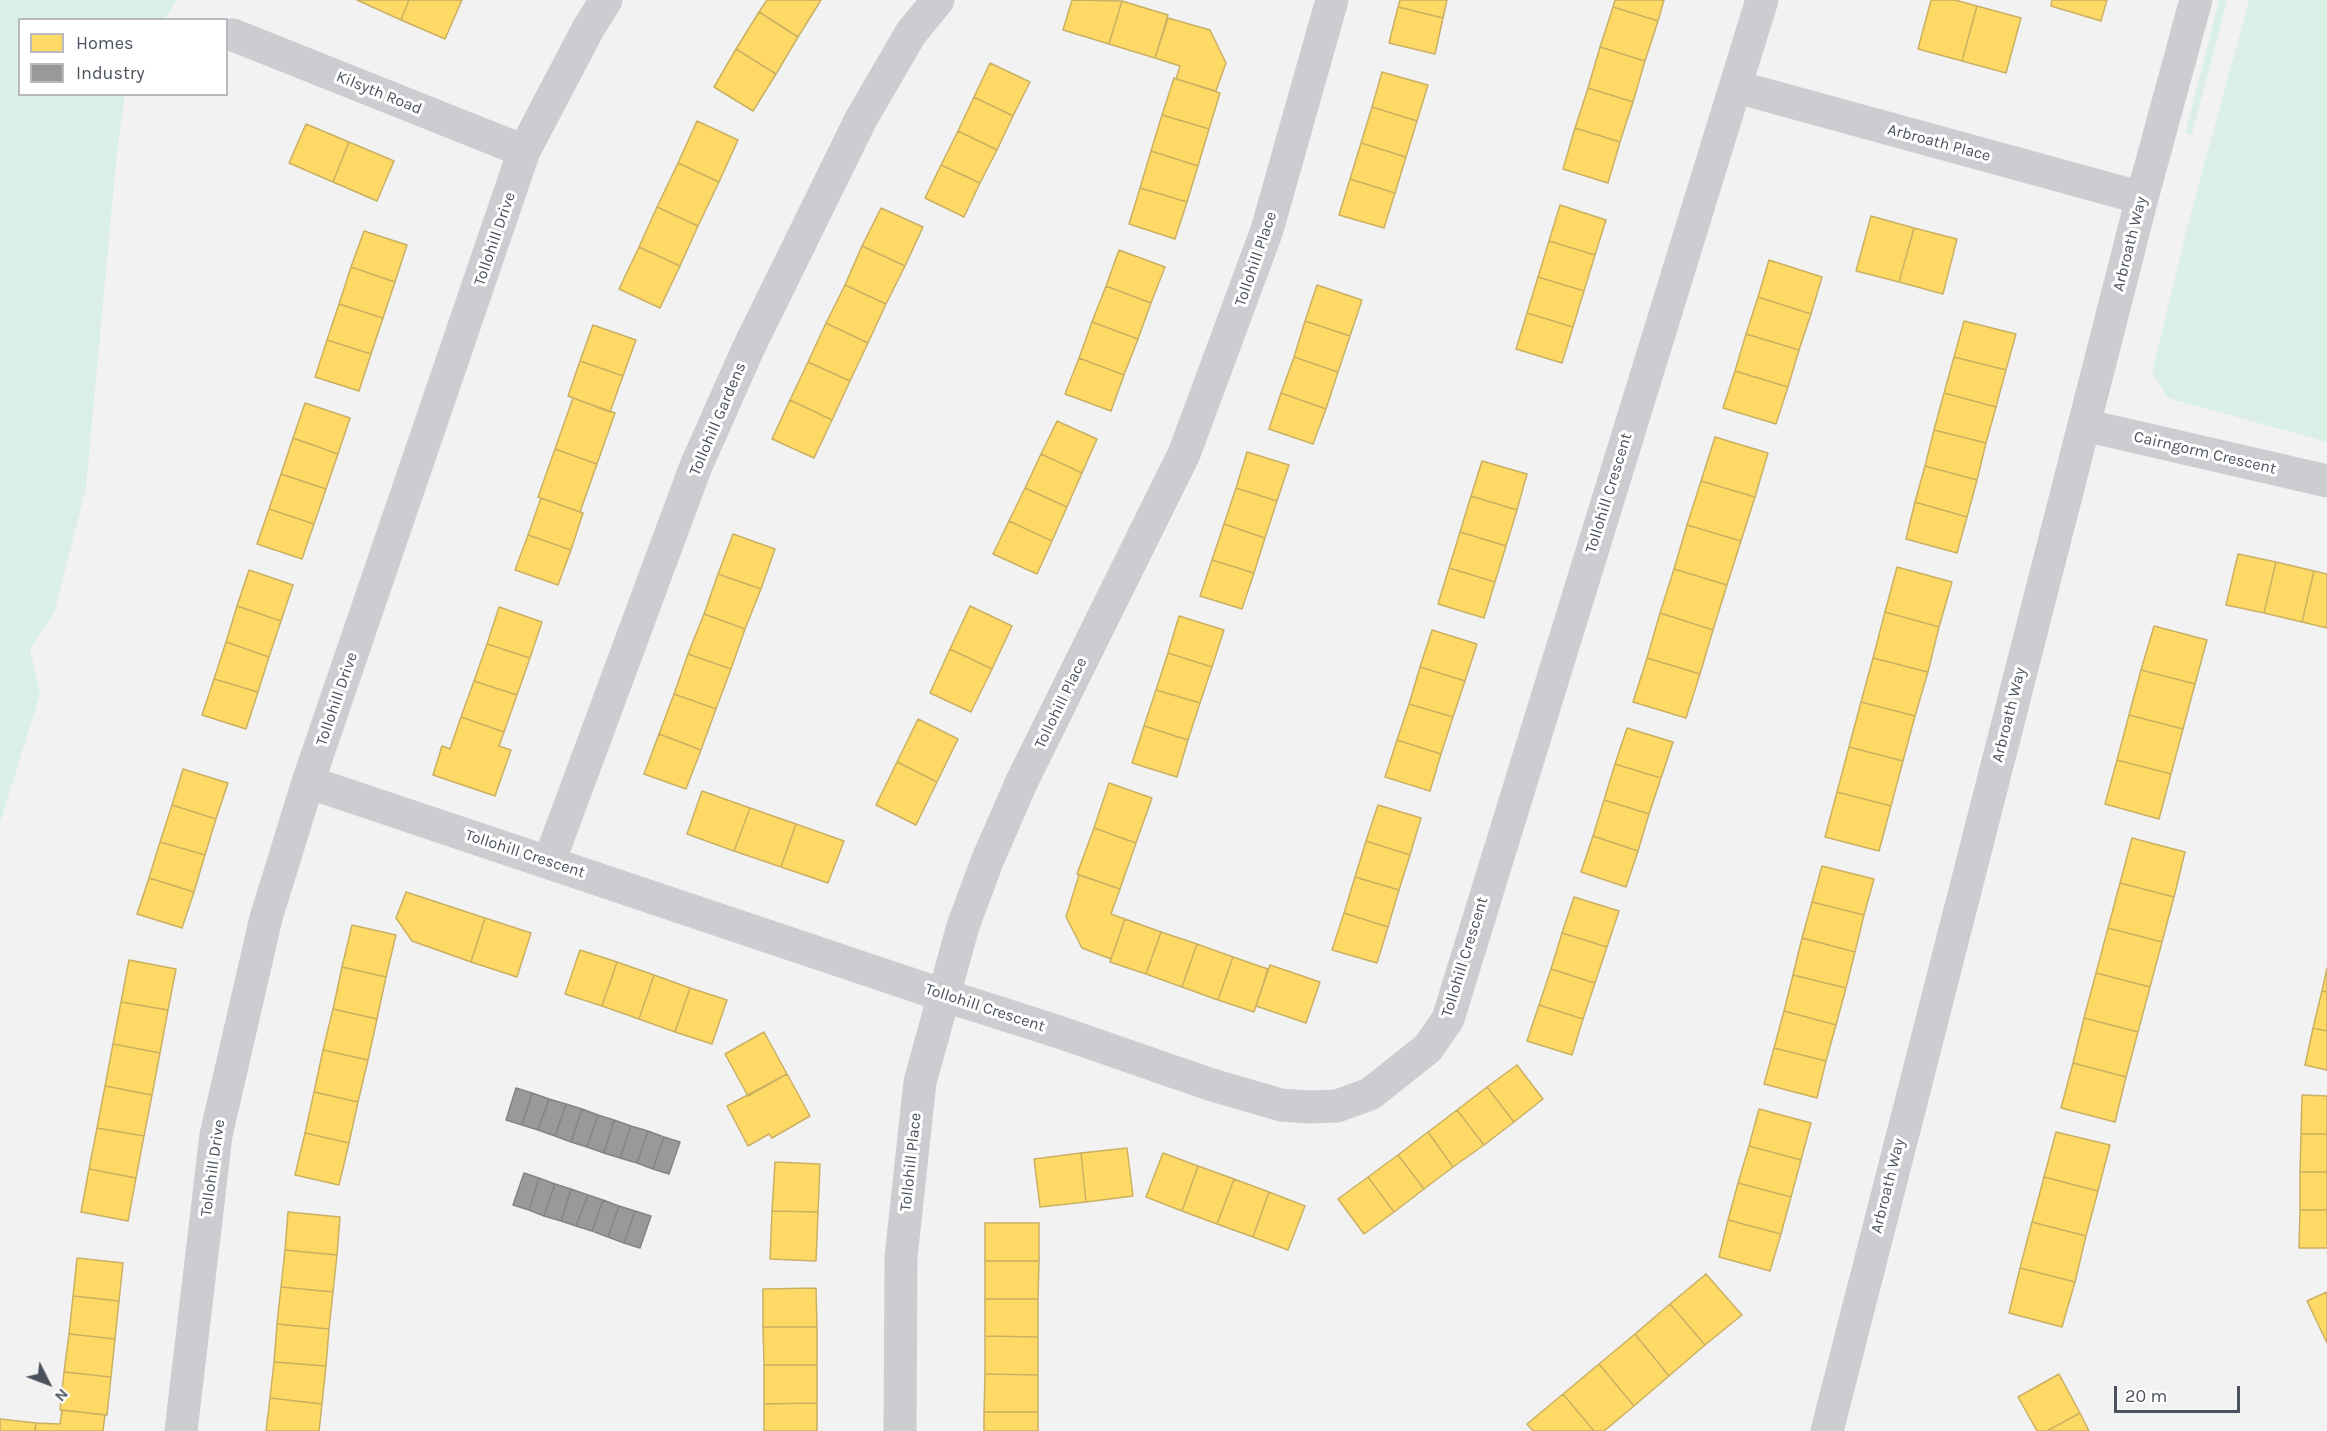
<!DOCTYPE html>
<html>
<head>
<meta charset="utf-8">
<style>
	body { margin:0 }
	#map { position:relative; width:2327px; height:1431px; overflow:hidden; background:#f3f2f2; font-family:Karla,sans-serif }
	canvas { display:block }
	.legend { position:absolute; left:18px; top:18px; width:210px; height:78px; box-sizing:border-box; background:#fff; border:2px solid #b7babe; margin:0; padding:8px 10px; list-style:none; font-size:18px; color:#4b525d }
	.legend li { display:flex; align-items:center; gap:12px; height:30px }
	.legend b { width:30px; border:2px solid #b7babe }
	.north { position:absolute; left:18px; top:1353px; width:60px; height:60px; -webkit-text-stroke:4px #fff; paint-order:stroke; rotate:132deg; font-size:16px; font-weight:700; line-height:24px; text-align:center; color:#4b525d }
	.north::after { content:''; display:block; margin:auto; width:21px; height:27px; background:#4b525d; clip-path:polygon(50% 0,100% 100%,50% 72%,0 100%) }
	.scale { position:absolute; left:2114px; top:1386px; width:126px; height:27px; box-sizing:border-box; border:3px solid #4b525d; border-top:0; padding-left:8px; font-size:18px; line-height:21px; white-space:nowrap; color:#4b525d; -webkit-text-stroke:4px #fff; paint-order:stroke }
</style>
</head>
<body>
<div id="map">
<canvas width="2327" height="1431"></canvas>
<ul class="legend">
<li><b style="height:16px;background:#ffd966"></b>Homes</li>
<li><b style="height:16px;background:#999"></b>Industry</li>
</ul>
<div class="north">N</div>
<div class="scale">20 m</div>
</div>
<script>
const ctx = document.querySelector('canvas').getContext('2d');
ctx.lineJoin = 'round';
function fill(path, color) {
  ctx.fillStyle = color;
  ctx.fill(path, 'evenodd');
}
function shape(rows) {
  const path = new Path2D();
  for (const r of rows) {
    path.moveTo(r[0], r[1]);
    for (let i = 2; i < r.length; i += 2) path.lineTo(r[i], r[i + 1]);
  }
  return path;
}
function stroke(path, color, width, dash) {
  ctx.strokeStyle = color;
  ctx.lineWidth = width;
  ctx.lineCap = dash ? 'butt' : 'round';
  ctx.setLineDash(dash || []);
  ctx.stroke(path);
}
function write(font, color, halo, rows, align = 'center') {
  ctx.font = font + ' Karla,sans-serif';
  ctx.lineWidth = 6;
  ctx.setLineDash([]);
  ctx.textBaseline = 'middle';
  ctx.strokeStyle = halo;
  ctx.fillStyle = color;
  for (const [text, x, y, turn = 0] of rows) {
    ctx.save();
    ctx.translate(x, y);
    ctx.rotate((+turn || 0) * Math.PI / 180);
    ctx.textAlign = isNaN(turn) ? turn : align;
    if (halo) ctx.strokeText(text, 0, 0);
    ctx.fillText(text, 0, 0);
    ctx.restore();
  }
}
const green = shape([
	[0,0,177,0,164,19,20,20,20,94,125,95,117,151,86,488,55,611,30,649,40,694,0,823],
	[2219,0,2227,0,2192,135,2185,133],
	[2249,0,2327,0,2327,442,2168,398,2152,372,2187,228]
]);
const homes = shape([
	[357,0,409,0,401,20,357,0],
	[409,0,462,0,445,39,401,20,409,0],
	[767,0,821,0,798,37,759,12,767,0],
	[1072,0,1122,1,1109,44,1063,30,1072,0],
	[1400,0,1447,0,1443,18,1398,7,1400,0],
	[1615,0,1664,0,1658,21,1613,7,1615,0],
	[1931,0,1955,0,1977,6,1962,61,1918,49,1931,0],
	[2052,0,2107,0,2101,21,2051,6,2052,0],
	[1122,1,1168,15,1155,58,1109,44,1122,1],
	[1977,6,2021,18,2006,73,1962,61,1977,6],
	[1398,7,1443,18,1435,54,1389,43,1398,7],
	[1613,7,1658,21,1645,61,1600,47,1613,7],
	[759,12,798,37,776,74,736,49,759,12],
	[1168,18,1210,30,1226,63,1216,91,1176,79,1180,66,1155,58,1168,18],
	[1600,47,1645,61,1633,102,1588,88,1600,47],
	[736,49,776,74,753,111,714,87,736,49],
	[990,63,1030,82,1013,116,974,97,990,63],
	[1382,72,1428,85,1417,121,1372,107,1382,72],
	[1174,78,1220,93,1209,129,1162,115,1174,78],
	[1588,88,1633,102,1620,142,1575,128,1588,88],
	[974,97,1013,116,997,150,958,131,974,97],
	[1372,107,1417,121,1406,157,1361,143,1372,107],
	[1162,115,1209,129,1198,166,1151,151,1162,115],
	[697,121,738,140,719,182,678,163,697,121],
	[306,124,349,142,333,182,289,163,306,124],
	[1575,128,1620,142,1608,183,1563,169,1575,128],
	[958,131,997,150,980,183,941,165,958,131],
	[349,142,394,161,377,201,333,182,349,142],
	[1361,143,1406,157,1395,193,1350,179,1361,143],
	[1151,151,1198,166,1187,202,1140,188,1151,151],
	[678,163,719,182,698,226,657,207,678,163],
	[941,165,980,183,964,217,925,198,941,165],
	[1350,179,1395,193,1384,228,1339,215,1350,179],
	[1140,188,1187,202,1175,239,1129,224,1140,188],
	[1560,205,1606,220,1595,255,1549,241,1560,205],
	[657,207,698,226,680,266,639,247,657,207],
	[881,208,923,227,905,266,862,246,881,208],
	[1871,216,1914,228,1899,282,1856,271,1871,216],
	[1914,228,1957,239,1943,294,1899,282,1914,228],
	[364,231,407,245,395,282,351,267,364,231],
	[1549,241,1595,255,1584,291,1538,277,1549,241],
	[862,246,905,266,886,304,845,285,862,246],
	[639,247,680,266,660,308,619,289,639,247],
	[1119,250,1165,267,1151,303,1106,286,1119,250],
	[1769,260,1822,277,1811,314,1758,297,1769,260],
	[351,267,395,282,383,318,339,304,351,267],
	[1538,277,1584,291,1573,327,1527,313,1538,277],
	[845,285,886,304,868,343,826,323,845,285],
	[1317,285,1362,300,1350,336,1305,321,1317,285],
	[1106,286,1151,303,1138,339,1092,322,1106,286],
	[1758,297,1811,314,1799,350,1746,334,1758,297],
	[339,304,383,318,371,354,327,340,339,304],
	[1527,313,1573,327,1562,363,1516,349,1527,313],
	[1305,321,1350,336,1338,372,1294,357,1305,321],
	[1964,321,2016,334,2006,370,1954,357,1964,321],
	[1092,322,1138,339,1124,375,1079,358,1092,322],
	[826,323,868,343,850,381,808,362,826,323],
	[593,325,636,340,623,376,580,361,593,325],
	[1746,334,1799,350,1788,387,1735,371,1746,334],
	[327,340,371,354,359,391,315,377,327,340],
	[1294,357,1338,372,1326,409,1281,393,1294,357],
	[1954,357,2006,370,1996,407,1944,393,1954,357],
	[1079,358,1124,375,1111,411,1065,394,1079,358],
	[580,361,623,376,610,412,568,396,580,361],
	[808,362,850,381,832,420,790,400,808,362],
	[1735,371,1788,387,1776,424,1723,408,1735,371],
	[1281,393,1326,409,1313,444,1269,429,1281,393],
	[1944,393,1996,407,1986,443,1934,430,1944,393],
	[573,398,615,413,597,464,555,449,573,398],
	[790,400,832,420,814,458,772,439,790,400],
	[305,403,350,418,338,454,293,438,305,403],
	[1057,421,1097,439,1082,473,1041,454,1057,421],
	[1934,430,1986,443,1977,480,1925,466,1934,430],
	[1715,437,1768,453,1755,497,1701,481,1715,437],
	[293,438,338,454,326,489,281,474,293,438],
	[555,449,597,464,580,512,538,497,555,449],
	[1247,452,1289,465,1277,501,1236,488,1247,452],
	[1041,454,1082,473,1067,507,1025,488,1041,454],
	[1482,461,1527,474,1517,510,1471,496,1482,461],
	[1925,466,1977,480,1967,517,1915,502,1925,466],
	[281,474,326,489,314,524,269,509,281,474],
	[1701,481,1755,497,1741,541,1687,525,1701,481],
	[1025,488,1067,507,1052,541,1009,521,1025,488],
	[1236,488,1277,501,1265,538,1224,524,1236,488],
	[1471,496,1517,510,1506,546,1460,532,1471,496],
	[541,498,583,513,571,550,528,535,541,498],
	[1915,502,1967,517,1957,553,1906,539,1915,502],
	[269,509,314,524,302,559,257,544,269,509],
	[1009,521,1052,541,1037,574,993,554,1009,521],
	[1224,524,1265,538,1254,573,1212,560,1224,524],
	[1687,525,1741,541,1727,585,1674,569,1687,525],
	[1460,532,1506,546,1495,582,1449,568,1460,532],
	[733,534,775,549,761,589,718,574,733,534],
	[528,535,571,550,558,585,515,570,528,535],
	[2238,554,2276,562,2264,613,2226,605,2238,554],
	[1212,560,1254,573,1242,609,1200,596,1212,560],
	[2276,562,2314,571,2302,622,2264,613,2276,562],
	[1897,567,1952,582,1939,627,1885,612,1897,567],
	[1449,568,1495,582,1484,618,1438,604,1449,568],
	[1674,569,1727,585,1713,630,1660,613,1674,569],
	[249,570,293,585,281,621,237,606,249,570],
	[2314,571,2327,574,2327,628,2302,622,2314,571],
	[718,574,761,589,745,629,704,614,718,574],
	[237,606,281,621,269,657,226,642,237,606],
	[970,606,1012,626,992,669,950,649,970,606],
	[499,607,542,622,530,658,487,644,499,607],
	[1885,612,1939,627,1928,672,1873,658,1885,612],
	[1660,613,1713,630,1700,674,1647,658,1660,613],
	[704,614,745,629,731,669,688,654,704,614],
	[1179,616,1224,630,1212,667,1168,653,1179,616],
	[2154,626,2207,640,2195,684,2141,670,2154,626],
	[1432,630,1477,644,1465,681,1420,667,1432,630],
	[226,642,269,657,258,692,214,679,226,642],
	[487,644,530,658,517,695,474,681,487,644],
	[950,649,992,669,971,712,930,693,950,649],
	[1168,653,1212,667,1200,703,1156,690,1168,653],
	[688,654,731,669,716,709,674,694,688,654],
	[1647,658,1700,674,1686,718,1633,702,1647,658],
	[1873,658,1928,672,1915,716,1861,702,1873,658],
	[1420,667,1465,681,1453,717,1409,704,1420,667],
	[2141,670,2195,684,2183,729,2129,715,2141,670],
	[214,679,258,692,246,729,202,715,214,679],
	[474,681,517,695,504,732,461,717,474,681],
	[1156,690,1200,703,1188,740,1144,726,1156,690],
	[674,694,716,709,701,750,659,734,674,694],
	[1861,702,1915,716,1903,761,1849,747,1861,702],
	[1409,704,1453,717,1441,754,1397,740,1409,704],
	[2129,715,2183,729,2171,774,2117,760,2129,715],
	[461,717,504,732,499,746,511,750,495,796,433,775,442,746,450,749,461,717],
	[918,719,958,739,937,782,897,762,918,719],
	[1144,726,1188,740,1177,777,1132,763,1144,726],
	[1627,728,1673,742,1661,778,1615,764,1627,728],
	[659,734,701,750,686,789,644,774,659,734],
	[1397,740,1441,754,1430,791,1385,777,1397,740],
	[1849,747,1903,761,1891,806,1837,792,1849,747],
	[2117,760,2171,774,2159,819,2105,804,2117,760],
	[897,762,937,782,916,825,876,805,897,762],
	[1615,764,1661,778,1649,814,1604,800,1615,764],
	[183,769,228,783,216,819,172,805,183,769],
	[1109,783,1152,798,1136,843,1094,828,1109,783],
	[702,791,750,808,734,851,687,834,702,791],
	[1837,792,1891,806,1879,851,1825,837,1837,792],
	[1604,800,1649,814,1638,851,1593,836,1604,800],
	[172,805,216,819,205,855,160,842,172,805],
	[1378,805,1421,818,1410,855,1366,841,1378,805],
	[750,808,796,824,781,867,734,851,750,808],
	[796,824,844,841,828,883,781,867,796,824],
	[1094,828,1136,843,1120,889,1077,874,1094,828],
	[1593,836,1638,851,1626,887,1581,872,1593,836],
	[2132,838,2185,852,2174,897,2120,883,2132,838],
	[1366,841,1410,855,1399,890,1355,877,1366,841],
	[160,842,205,855,194,892,149,878,160,842],
	[1822,866,1874,879,1864,915,1812,902,1822,866],
	[1079,875,1120,889,1111,914,1125,919,1111,959,1082,948,1066,917,1079,875],
	[1355,877,1399,890,1388,927,1344,913,1355,877],
	[149,878,194,892,182,928,137,914,149,878],
	[2120,883,2174,897,2162,942,2108,928,2120,883],
	[406,892,485,918,471,962,412,941,396,918,406,892],
	[1574,897,1619,911,1607,947,1562,933,1574,897],
	[1812,902,1864,915,1855,952,1802,938,1812,902],
	[1344,913,1388,927,1377,963,1332,950,1344,913],
	[485,918,531,933,517,977,471,962,485,918],
	[1125,919,1161,932,1146,974,1110,962,1125,919],
	[352,925,396,935,386,977,342,967,352,925],
	[2108,928,2162,942,2150,987,2096,973,2108,928],
	[1161,932,1197,944,1182,987,1146,974,1161,932],
	[1562,933,1607,947,1595,983,1551,969,1562,933],
	[1802,938,1855,952,1846,988,1793,975,1802,938],
	[1197,944,1233,957,1218,1000,1182,987,1197,944],
	[580,950,617,962,602,1006,565,994,580,950],
	[1233,957,1268,969,1254,1012,1218,1000,1233,957],
	[129,960,176,969,168,1010,121,1002,129,960],
	[617,962,654,975,639,1019,602,1006,617,962],
	[1270,965,1320,982,1306,1023,1256,1006,1270,965],
	[342,967,386,977,377,1019,333,1009,342,967],
	[2327,968,2327,992,2322,991,2327,968],
	[1551,969,1595,983,1583,1019,1539,1005,1551,969],
	[2096,973,2150,987,2138,1032,2084,1018,2096,973],
	[654,975,690,988,675,1032,639,1019,654,975],
	[1793,975,1846,988,1836,1025,1784,1011,1793,975],
	[690,988,727,1000,712,1044,675,1032,690,988],
	[2322,991,2327,992,2327,1031,2313,1028,2322,991],
	[121,1002,168,1010,160,1053,113,1044,121,1002],
	[1539,1005,1583,1019,1572,1055,1527,1041,1539,1005],
	[333,1009,377,1019,368,1060,323,1050,333,1009],
	[1784,1011,1836,1025,1826,1061,1774,1048,1784,1011],
	[2084,1018,2138,1032,2126,1077,2073,1063,2084,1018],
	[2313,1028,2327,1031,2327,1070,2305,1065,2313,1028],
	[764,1032,787,1074,748,1096,725,1054,764,1032],
	[113,1044,160,1053,152,1095,105,1086,113,1044],
	[1774,1048,1826,1061,1817,1098,1764,1084,1774,1048],
	[323,1050,368,1060,358,1102,314,1092,323,1050],
	[2073,1063,2126,1077,2115,1122,2061,1108,2073,1063],
	[1517,1065,1543,1099,1514,1122,1487,1087,1517,1065],
	[787,1074,810,1116,772,1138,769,1134,748,1146,727,1106,787,1074],
	[105,1086,152,1095,144,1136,97,1128,105,1086],
	[1487,1087,1514,1122,1484,1145,1457,1110,1487,1087],
	[314,1092,358,1102,349,1143,305,1133,314,1092],
	[2302,1095,2327,1096,2327,1134,2301,1134,2302,1095],
	[1759,1109,1811,1123,1801,1160,1749,1146,1759,1109],
	[1457,1110,1484,1145,1453,1167,1428,1132,1457,1110],
	[97,1128,144,1136,136,1178,89,1169,97,1128],
	[1428,1132,1453,1167,1424,1189,1398,1155,1428,1132],
	[2056,1132,2110,1145,2098,1191,2044,1177,2056,1132],
	[305,1133,349,1143,339,1185,295,1175,305,1133],
	[2301,1134,2327,1134,2327,1172,2300,1172,2301,1134],
	[1749,1146,1801,1160,1791,1197,1738,1183,1749,1146],
	[1127,1148,1133,1196,1086,1202,1081,1153,1127,1148],
	[1081,1153,1086,1202,1040,1207,1034,1159,1081,1153],
	[1163,1153,1198,1166,1182,1211,1146,1197,1163,1153],
	[1398,1155,1424,1189,1394,1212,1368,1177,1398,1155],
	[775,1162,820,1164,818,1212,772,1211,775,1162],
	[1198,1166,1234,1179,1217,1224,1182,1211,1198,1166],
	[89,1169,136,1178,128,1221,81,1212,89,1169],
	[2300,1172,2327,1172,2327,1210,2300,1210,2300,1172],
	[1368,1177,1394,1212,1364,1234,1338,1199,1368,1177],
	[2044,1177,2098,1191,2086,1236,2032,1222,2044,1177],
	[1234,1179,1269,1192,1253,1237,1217,1224,1234,1179],
	[1738,1183,1791,1197,1781,1234,1728,1220,1738,1183],
	[1269,1192,1305,1206,1288,1250,1253,1237,1269,1192],
	[2300,1210,2327,1210,2327,1248,2299,1248,2300,1210],
	[772,1211,818,1212,816,1261,770,1259,772,1211],
	[288,1212,340,1217,337,1255,285,1250,288,1212],
	[1728,1220,1781,1234,1770,1271,1719,1257,1728,1220],
	[2032,1222,2086,1236,2075,1282,2020,1268,2032,1222],
	[985,1223,1039,1223,1039,1261,985,1261,985,1223],
	[285,1250,337,1255,333,1292,281,1287,285,1250],
	[77,1258,123,1263,119,1301,73,1296,77,1258],
	[985,1261,1039,1261,1038,1299,985,1299,985,1261],
	[2020,1268,2075,1282,2062,1327,2009,1313,2020,1268],
	[1706,1274,1742,1315,1705,1345,1670,1304,1706,1274],
	[281,1287,333,1292,329,1329,277,1324,281,1287],
	[816,1288,817,1327,763,1327,763,1289,816,1288],
	[2327,1292,2327,1343,2307,1301,2327,1292],
	[73,1296,119,1301,115,1339,69,1334,73,1296],
	[985,1299,1038,1299,1038,1337,985,1336,985,1299],
	[1670,1304,1705,1345,1669,1376,1635,1334,1670,1304],
	[277,1324,329,1329,326,1366,274,1362,277,1324],
	[763,1327,817,1327,817,1365,764,1365,763,1327],
	[69,1334,115,1339,111,1377,64,1372,69,1334],
	[1635,1334,1669,1376,1634,1406,1599,1364,1635,1334],
	[985,1336,1038,1337,1038,1375,985,1374,985,1336],
	[274,1362,326,1366,322,1404,270,1398,274,1362],
	[1599,1364,1634,1406,1604,1431,1594,1431,1563,1394,1599,1364],
	[764,1365,817,1365,817,1403,764,1404,764,1365],
	[64,1372,111,1377,107,1415,60,1410,64,1372],
	[985,1374,1038,1375,1038,1412,984,1412,985,1374],
	[2059,1374,2080,1413,2047,1431,2037,1431,2018,1397,2059,1374],
	[1563,1394,1594,1431,1533,1431,1527,1424,1563,1394],
	[270,1398,322,1404,319,1431,266,1431,270,1398],
	[817,1403,817,1431,764,1431,764,1404,817,1403],
	[62,1410,105,1415,103,1431,35,1431,36,1423,60,1424,62,1410],
	[984,1412,1038,1412,1038,1431,984,1431,984,1412],
	[2080,1413,2089,1431,2047,1431,2080,1413],
	[0,1419,36,1423,35,1431,0,1431,0,1419]
]);
const industry = shape([
	[516,1088,532,1093,522,1125,506,1120,516,1088],
	[532,1093,549,1099,538,1130,522,1125,532,1093],
	[549,1099,566,1104,555,1136,538,1130,549,1099],
	[566,1104,582,1109,571,1142,555,1136,566,1104],
	[582,1109,598,1115,587,1147,571,1142,582,1109],
	[598,1115,614,1120,604,1153,587,1147,598,1115],
	[614,1120,631,1126,620,1158,604,1153,614,1120],
	[631,1126,648,1131,637,1163,620,1158,631,1126],
	[648,1131,664,1137,653,1169,637,1163,648,1131],
	[664,1137,680,1142,669,1174,653,1169,664,1137],
	[524,1173,539,1178,529,1210,513,1205,524,1173],
	[539,1178,555,1184,544,1216,529,1210,539,1178],
	[555,1184,571,1189,561,1221,544,1216,555,1184],
	[571,1189,588,1195,576,1226,561,1221,571,1189],
	[588,1195,603,1200,592,1231,576,1226,588,1195],
	[603,1200,619,1206,608,1237,592,1231,603,1200],
	[619,1206,635,1211,624,1243,608,1237,619,1206],
	[635,1211,651,1216,640,1248,624,1243,635,1211]
]);
const minor = shape([
	[233,35,524,151],
	[1737,87,2142,198],
	[2084,425,2327,481],
	[308,782,943,995,1056,1031,1209,1084,1281,1105,1309,1107,1337,1106,1370,1094,1428,1048,1448,1019,1762,0],
	[549,862,696,466,748,349,861,119,911,33,938,0],
	[181,1431,216,1135,266,918,308,782,524,151,588,29,606,0],
	[900,1431,901,1257,920,1082,963,926,988,859,1022,781,1184,454,1267,230,1332,0],
	[1827,1431,2142,198,2196,0]
]);
const streetNames = [
	["Kilsyth Road",379,93,22],
	["Arbroath Place",1939,143,15],
	["Tollohill Drive",495,239,-71],
	["Arbroath Way",2130,244,-76],
	["Tollohill Place",1256,259,-71],
	["Tollohill Gardens",718,419,-67],
	["Cairngorm Crescent",2205,453,13],
	["Tollohill Crescent",1609,493,-73],
	["Tollohill Drive",337,699,-71],
	["Tollohill Place",1061,703,-64],
	["Arbroath Way",2009,715,-76],
	["Tollohill Crescent",525,854,18],
	["Tollohill Crescent",1465,957,-73],
	["Tollohill Crescent",985,1008,18],
	["Tollohill Place",911,1162,-84],
	["Tollohill Drive",213,1168,-82],
	["Arbroath Way",1888,1186,-76]
];
fill(green, '#daefe5');
fill(homes, '#ffd966');
stroke(homes, '#c9b063', 1.5);
fill(industry, '#999');
stroke(industry, '#828487', 1.5);
stroke(minor, '#cccdd0', 33);
write('16px', '#4b525d', '#fff', streetNames);
</script>
</body>
</html>
